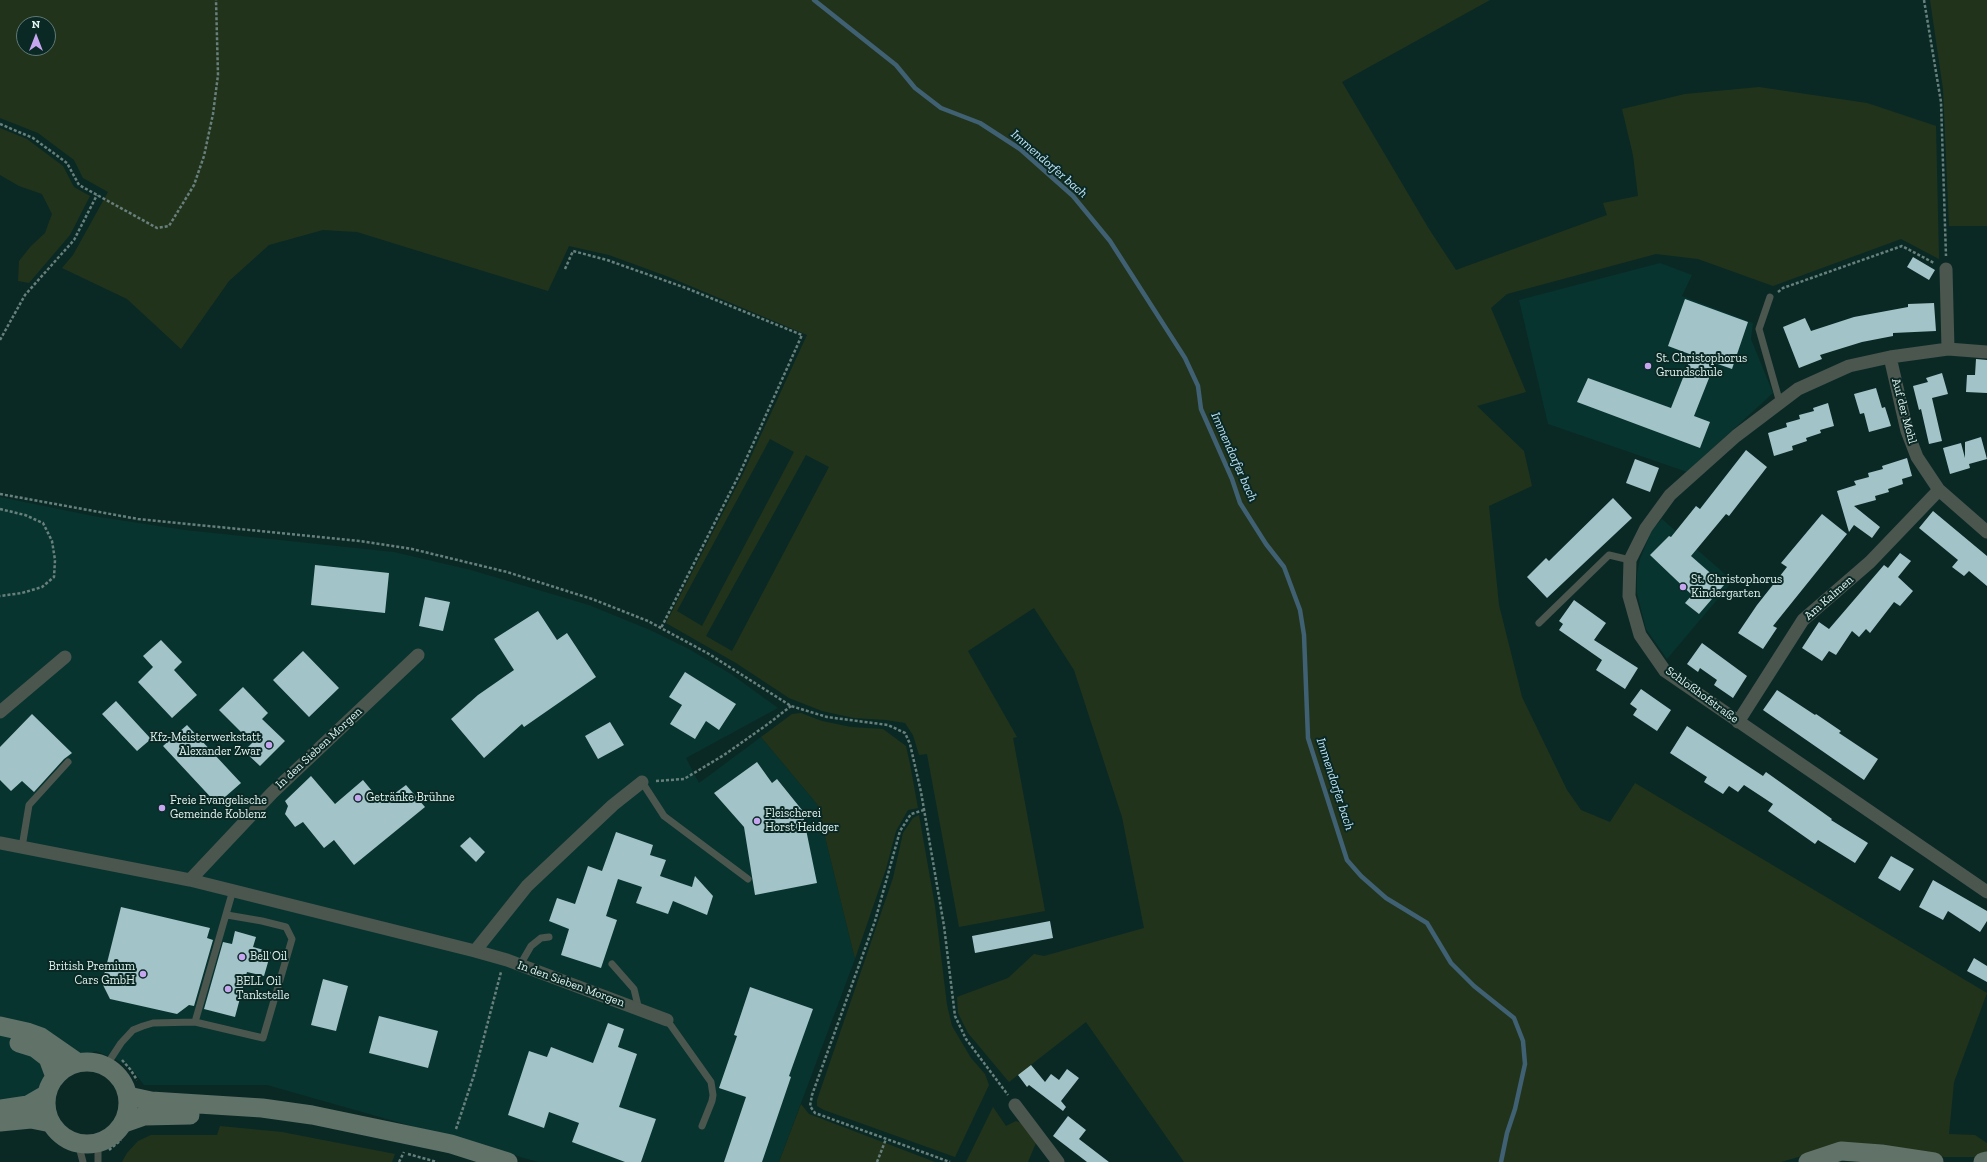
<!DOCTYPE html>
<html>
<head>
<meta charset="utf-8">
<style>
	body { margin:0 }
	#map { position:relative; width:1987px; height:1162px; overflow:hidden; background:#0a2925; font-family:"Zilla Slab",serif }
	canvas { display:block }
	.north { position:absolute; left:16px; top:16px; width:40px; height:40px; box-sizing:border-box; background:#0a2925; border:1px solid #607976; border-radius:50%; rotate:0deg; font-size:11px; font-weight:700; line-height:16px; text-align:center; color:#e1f2ef }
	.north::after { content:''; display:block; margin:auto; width:14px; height:18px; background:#c7a6f0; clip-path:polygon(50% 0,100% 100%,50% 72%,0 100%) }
</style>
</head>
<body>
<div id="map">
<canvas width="1987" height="1162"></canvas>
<div class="north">N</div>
</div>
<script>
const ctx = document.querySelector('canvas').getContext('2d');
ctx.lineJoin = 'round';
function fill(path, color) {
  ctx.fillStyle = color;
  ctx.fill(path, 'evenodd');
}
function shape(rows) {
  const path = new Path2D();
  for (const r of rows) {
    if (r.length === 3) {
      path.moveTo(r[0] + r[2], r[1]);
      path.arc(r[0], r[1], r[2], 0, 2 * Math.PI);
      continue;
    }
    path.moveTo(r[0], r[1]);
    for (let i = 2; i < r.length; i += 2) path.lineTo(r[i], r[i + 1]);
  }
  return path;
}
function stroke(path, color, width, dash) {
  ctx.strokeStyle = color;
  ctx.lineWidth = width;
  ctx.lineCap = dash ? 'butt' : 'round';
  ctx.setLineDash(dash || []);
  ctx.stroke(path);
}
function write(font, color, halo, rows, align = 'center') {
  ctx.font = font + ' "Zilla Slab",serif';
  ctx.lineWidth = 4;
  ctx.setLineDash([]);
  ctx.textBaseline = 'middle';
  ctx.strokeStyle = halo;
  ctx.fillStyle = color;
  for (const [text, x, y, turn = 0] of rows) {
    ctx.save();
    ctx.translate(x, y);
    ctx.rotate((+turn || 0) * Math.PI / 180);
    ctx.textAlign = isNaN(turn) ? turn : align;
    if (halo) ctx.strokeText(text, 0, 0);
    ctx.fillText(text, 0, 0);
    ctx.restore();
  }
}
const built = shape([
	[1660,263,1692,275,1682,296,1753,323,1751,339,1773,393,1687,472,1548,424,1519,300],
	[0,497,93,516,185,530,394,552,471,570,589,605,650,630,687,648,731,674,778,708,686,758,699,783,761,737,817,804,855,959,779,1162,538,1162,267,1085,144,1085,134,1072,119,1061,96,1051,58,1064,37,1095,0,1105],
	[1662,519,1733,581,1667,659,1646,629,1637,593,1637,574,1640,559,1652,530]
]);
const green = shape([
	[0,0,1490,0,1342,82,1429,229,1456,270,1607,215,1603,203,1638,196,1633,155,1622,109,1685,94,1759,87,1867,103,1936,126,1939,259,1901,239,1773,286,1698,259,1656,254,1507,294,1491,308,1526,392,1477,406,1524,451,1532,486,1489,506,1499,605,1522,697,1567,790,1581,810,1610,822,1635,783,1987,993,1954,1082,1949,1134,1975,1135,1987,1143,1987,1153,1976,1157,1945,1157,1883,1146,1823,1150,1781,1162,1184,1162,1086,1022,1009,1082,968,1033,958,1013,957,997,1008,978,1034,954,1044,956,1144,928,1122,817,1074,670,1034,608,968,651,1017,737,1013,738,1045,911,959,927,927,754,919,755,913,735,905,723,886,720,854,718,822,711,789,698,736,663,666,623,742,476,807,335,669,277,609,255,569,246,548,291,357,232,323,230,269,245,229,281,181,349,127,299,62,268,73,255,108,192,83,178,74,160,38,133,0,118],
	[24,24,48,24,48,48,24,48],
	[770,439,794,452,702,626,677,611],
	[806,455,829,467,732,651,706,636],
	[1930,0,1987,0,1987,226,1949,226,1943,89],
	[0,128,27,139,63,166,74,187,90,196,70,235,29,283,18,281,19,261,31,246,45,233,52,214,42,194,19,186,0,175],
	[801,713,822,721,851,727,883,729,906,746,910,764,918,808,908,810,896,831,886,869,855,959,817,804,761,737,792,714],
	[919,815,935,906,947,1005,952,1026,971,1058,985,1074,989,1085,955,1157,824,1110,817,1106,817,1100,893,878,903,833,913,818],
	[801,1104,809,1114,935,1162,779,1162],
	[993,1107,1006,1126,1016,1121,1022,1123,1036,1143,1028,1162,966,1162],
	[220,1126,282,1132,395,1154,392,1162,122,1162,127,1153,138,1141,151,1135,217,1135]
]);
const stream = shape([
	[814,0,896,65,915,88,941,108,980,123,1020,149,1073,196,1110,241,1185,358,1198,386,1201,409,1232,479,1240,503,1266,544,1284,567,1300,610,1304,635,1308,738,1347,860,1361,876,1386,898,1427,923,1451,963,1474,986,1514,1018,1523,1041,1525,1064,1515,1109,1507,1133,1501,1162]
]);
const building = shape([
	[1913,257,1935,270,1929,280,1907,267],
	[1685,299,1748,322,1732,369,1715,363,1694,416,1710,422,1700,448,1577,402,1588,378,1671,408,1692,355,1668,346],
	[1934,303,1936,331,1893,333,1893,336,1862,342,1820,355,1822,359,1799,368,1783,327,1805,318,1811,331,1854,317,1908,307,1908,304],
	[1976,359,1987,360,1987,393,1966,392,1967,375,1975,375],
	[1942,373,1948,394,1932,398,1942,441,1929,444,1921,409,1919,410,1913,386,1928,382,1926,378],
	[1876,388,1882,408,1885,407,1891,426,1869,432,1864,413,1860,414,1854,394],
	[1828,403,1834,426,1820,430,1821,433,1806,438,1807,441,1792,446,1793,450,1774,456,1768,433,1787,427,1786,423,1800,419,1799,415,1814,411,1813,408],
	[1981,437,1987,459,1969,464,1970,468,1950,474,1943,448,1961,443,1965,458,1965,442],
	[1746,450,1767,467,1729,516,1726,514,1691,556,1724,585,1699,614,1685,603,1692,595,1650,555,1669,536,1671,537,1696,506,1700,509],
	[1907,458,1912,476,1902,479,1903,484,1888,489,1889,492,1875,496,1876,500,1854,506,1880,527,1872,538,1854,525,1849,532,1837,491,1856,485,1854,481,1869,477,1868,473,1883,469,1882,466],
	[1635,459,1659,468,1650,492,1626,483],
	[1613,498,1632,518,1547,598,1527,577,1546,558,1549,561],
	[1933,511,1987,556,1987,586,1969,571,1964,576,1952,567,1958,560,1919,528],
	[1822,514,1847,534,1773,626,1777,628,1763,649,1738,633,1757,605,1787,567,1781,563],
	[1900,553,1911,561,1898,577,1913,591,1900,606,1894,602,1870,633,1866,629,1859,637,1852,631,1836,655,1829,651,1822,661,1802,648,1819,622,1829,629,1884,565,1888,568],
	[315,565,389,573,385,613,311,605],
	[425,597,450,602,443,631,419,626],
	[1574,600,1606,623,1594,640,1638,668,1625,689,1596,670,1602,660,1559,630,1563,624,1559,621],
	[538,611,557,640,567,633,596,677,524,727,522,724,484,758,451,719,478,695,514,670,494,639],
	[161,640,182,662,174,670,197,695,172,718,138,682,153,667,143,656],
	[1702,643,1747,676,1733,698,1714,685,1717,680,1700,668,1698,672,1687,664],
	[303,651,339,688,309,717,273,680],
	[685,672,736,704,719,730,706,721,695,739,670,724,682,705,669,697],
	[243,687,268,713,262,719,285,741,260,766,244,751,252,743,219,710],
	[1641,689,1671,710,1657,731,1633,715,1637,709,1630,704],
	[1777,690,1815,715,1816,714,1841,731,1839,733,1878,759,1864,780,1763,710],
	[116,701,151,739,137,751,102,714],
	[32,714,72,753,64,759,34,792,22,781,11,791,0,780,0,747],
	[610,722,624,745,598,759,585,736],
	[187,725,241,783,217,804,163,746],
	[1687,726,1763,776,1766,772,1832,819,1831,820,1868,843,1855,863,1818,840,1815,844,1768,811,1773,804,1744,785,1738,792,1729,786,1723,794,1704,782,1707,777,1670,753],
	[757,762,772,783,777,779,802,810,817,883,755,895,744,827,714,793],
	[311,776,335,804,363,780,382,803,406,785,425,807,354,865,334,840,324,848,303,822,295,827,285,814,288,806,285,801],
	[616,832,653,845,650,855,666,860,660,876,692,887,695,876,713,896,707,915,673,901,668,914,636,903,642,887,618,879,606,916,617,920,601,968,561,955,569,929,549,921,557,898,575,904,588,866,602,871],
	[470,837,485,852,476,862,460,846],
	[1891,856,1914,869,1900,891,1878,878],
	[1933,880,1987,911,1987,921,1980,932,1948,911,1943,920,1919,907],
	[121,907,210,928,207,938,213,940,194,1006,189,1005,177,1014,110,999,102,983],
	[1050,921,1053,938,975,953,972,936],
	[235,931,256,937,253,947,271,952,264,976,247,972,235,1017,204,1009,223,942,232,944],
	[1974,958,1987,966,1987,982,1967,971],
	[323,979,348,986,336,1031,311,1025],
	[750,987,813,1009,789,1076,791,1077,762,1162,724,1162,746,1097,719,1088,737,1036,734,1035],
	[379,1016,438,1031,428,1068,369,1053],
	[608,1023,624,1029,618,1047,637,1054,619,1107,656,1119,641,1162,625,1162,572,1142,579,1123,549,1112,544,1128,508,1115,529,1051,547,1057,551,1047,593,1063],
	[1031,1065,1045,1082,1051,1074,1059,1080,1067,1069,1079,1078,1061,1101,1066,1107,1063,1111,1029,1085,1027,1087,1018,1075],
	[1068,1116,1086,1130,1079,1139,1109,1162,1087,1162,1053,1136]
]);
const path = shape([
	[1924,0,1941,102,1946,256],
	[0,124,33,138,67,163,79,185,157,228,169,226,194,185,204,156,213,114,218,75,216,0],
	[565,269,573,251,607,260,686,288,802,335,739,475,661,628],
	[1778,292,1783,288,1902,246,1934,263],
	[0,340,25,295,74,240,97,195],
	[0,494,138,519,360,541,412,549,507,572,592,599,648,621,709,654,791,706,827,717,888,725,905,733,910,744,921,792,944,926,955,1016,966,1039,1008,1095],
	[0,509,25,515,43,523,52,541,55,560,54,577,42,587,22,593,0,596],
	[656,781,684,779,724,755,768,724,791,706],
	[924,810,911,814,900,831,875,921,812,1095,810,1106,815,1113,950,1162],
	[122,1060,130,1069,137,1080],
	[456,1129,474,1075,501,972],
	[109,1150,121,1140],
	[408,1154,437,1162],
	[399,1162,404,1152],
	[877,1162,886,1139]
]);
const lane = shape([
	[1770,297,1759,329,1780,403],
	[1539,623,1609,555,1630,560],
	[642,782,664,816,748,879],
	[22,847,29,805,68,762],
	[612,964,634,989,639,1010],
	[520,965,531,946,541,938,549,937],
	[667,1020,711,1082,713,1095,712,1101,702,1126],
	[195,1022,263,1038,292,939,286,927,262,921,227,915],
	[106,1066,121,1043,133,1030,143,1026,153,1023,195,1022,233,890],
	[78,1143,83,1162],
	[98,1162,98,1143]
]);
const street = shape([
	[1946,269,1948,349],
	[1987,352,1948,349,1890,357,1849,366,1798,389,1736,436,1670,495,1646,528,1630,560,1629,596,1640,635,1665,671,1987,892],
	[1890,357,1907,431,1917,457,1939,490,1987,532],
	[0,712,65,657],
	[1738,722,1803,620,1870,562,1939,490],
	[0,843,190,880,475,951,507,960,667,1020],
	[190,880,272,793,418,655],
	[475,951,527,886,613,805,642,782],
	[1015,1105,1058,1162]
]);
const secondary = shape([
	[0,1026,27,1032,41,1037,77,1062],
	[19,1043,35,1048,48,1058,55,1077],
	[87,1103,41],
	[128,1096,151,1101,262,1108,312,1115,451,1144,508,1162],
	[0,1109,28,1105,47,1094],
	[0,1122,31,1119,51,1123],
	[124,1123,144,1116,190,1115],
	[1808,1162,1841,1151,1881,1154,1934,1162],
	[1983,1162,1987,1161]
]);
const markers = [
	[1648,366,4,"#c7a6f0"],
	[1683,587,4,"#c7a6f0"],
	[269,745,4,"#c7a6f0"],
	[358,798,4,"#c7a6f0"],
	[162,808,4,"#c7a6f0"],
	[757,821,4,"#c7a6f0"],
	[242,957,4,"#c7a6f0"],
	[143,974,4,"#c7a6f0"],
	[228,989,4,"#c7a6f0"]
];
const poiNames = [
	["St. Christophorus",1656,359],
	["Grundschule",1656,373],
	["St. Christophorus",1691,580],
	["Kindergarten",1691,594],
	["Kfz-Meisterwerkstatt",261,738,"right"],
	["Alexander Zwar",261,752,"right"],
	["Getränke Brühne",366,798],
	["Freie Evangelische",170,801],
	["Gemeinde Koblenz",170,815],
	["Fleischerei",765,814],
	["Horst Heidger",765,828],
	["Bell Oil",250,957],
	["British Premium",135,967,"right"],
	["Cars GmbH",135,981,"right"],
	["BELL Oil",236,982],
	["Tankstelle",236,996]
];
const streetNames = [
	["Auf der Mohl",1904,411,75],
	["Am Kalmen",1829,598,-41],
	["Schloßhofstraße",1702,695,36],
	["In den Sieben Morgen",319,748,-43],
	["In den Sieben Morgen",571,984,20]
];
const waterNames = [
	["Immendorfer bach",1049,164,41],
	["Immendorfer bach",1234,457,66],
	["Immendorfer bach",1335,784,72]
];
fill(built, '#08342f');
fill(green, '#22331b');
stroke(stream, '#406173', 4.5);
fill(building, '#a2c3c8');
stroke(path, '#68807d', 2.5, [3, 2]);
stroke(lane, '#4b564f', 7);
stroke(street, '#4b564f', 13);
stroke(secondary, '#617268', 19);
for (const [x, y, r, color] of markers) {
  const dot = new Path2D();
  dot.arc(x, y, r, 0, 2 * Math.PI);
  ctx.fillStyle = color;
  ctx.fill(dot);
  stroke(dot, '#0a2925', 1.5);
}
write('12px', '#e1f2ef', '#0a2925', poiNames, 'left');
write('12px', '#e1f2ef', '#0a2925', streetNames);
write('italic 13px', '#c1e5fa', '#0a2925', waterNames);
</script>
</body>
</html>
